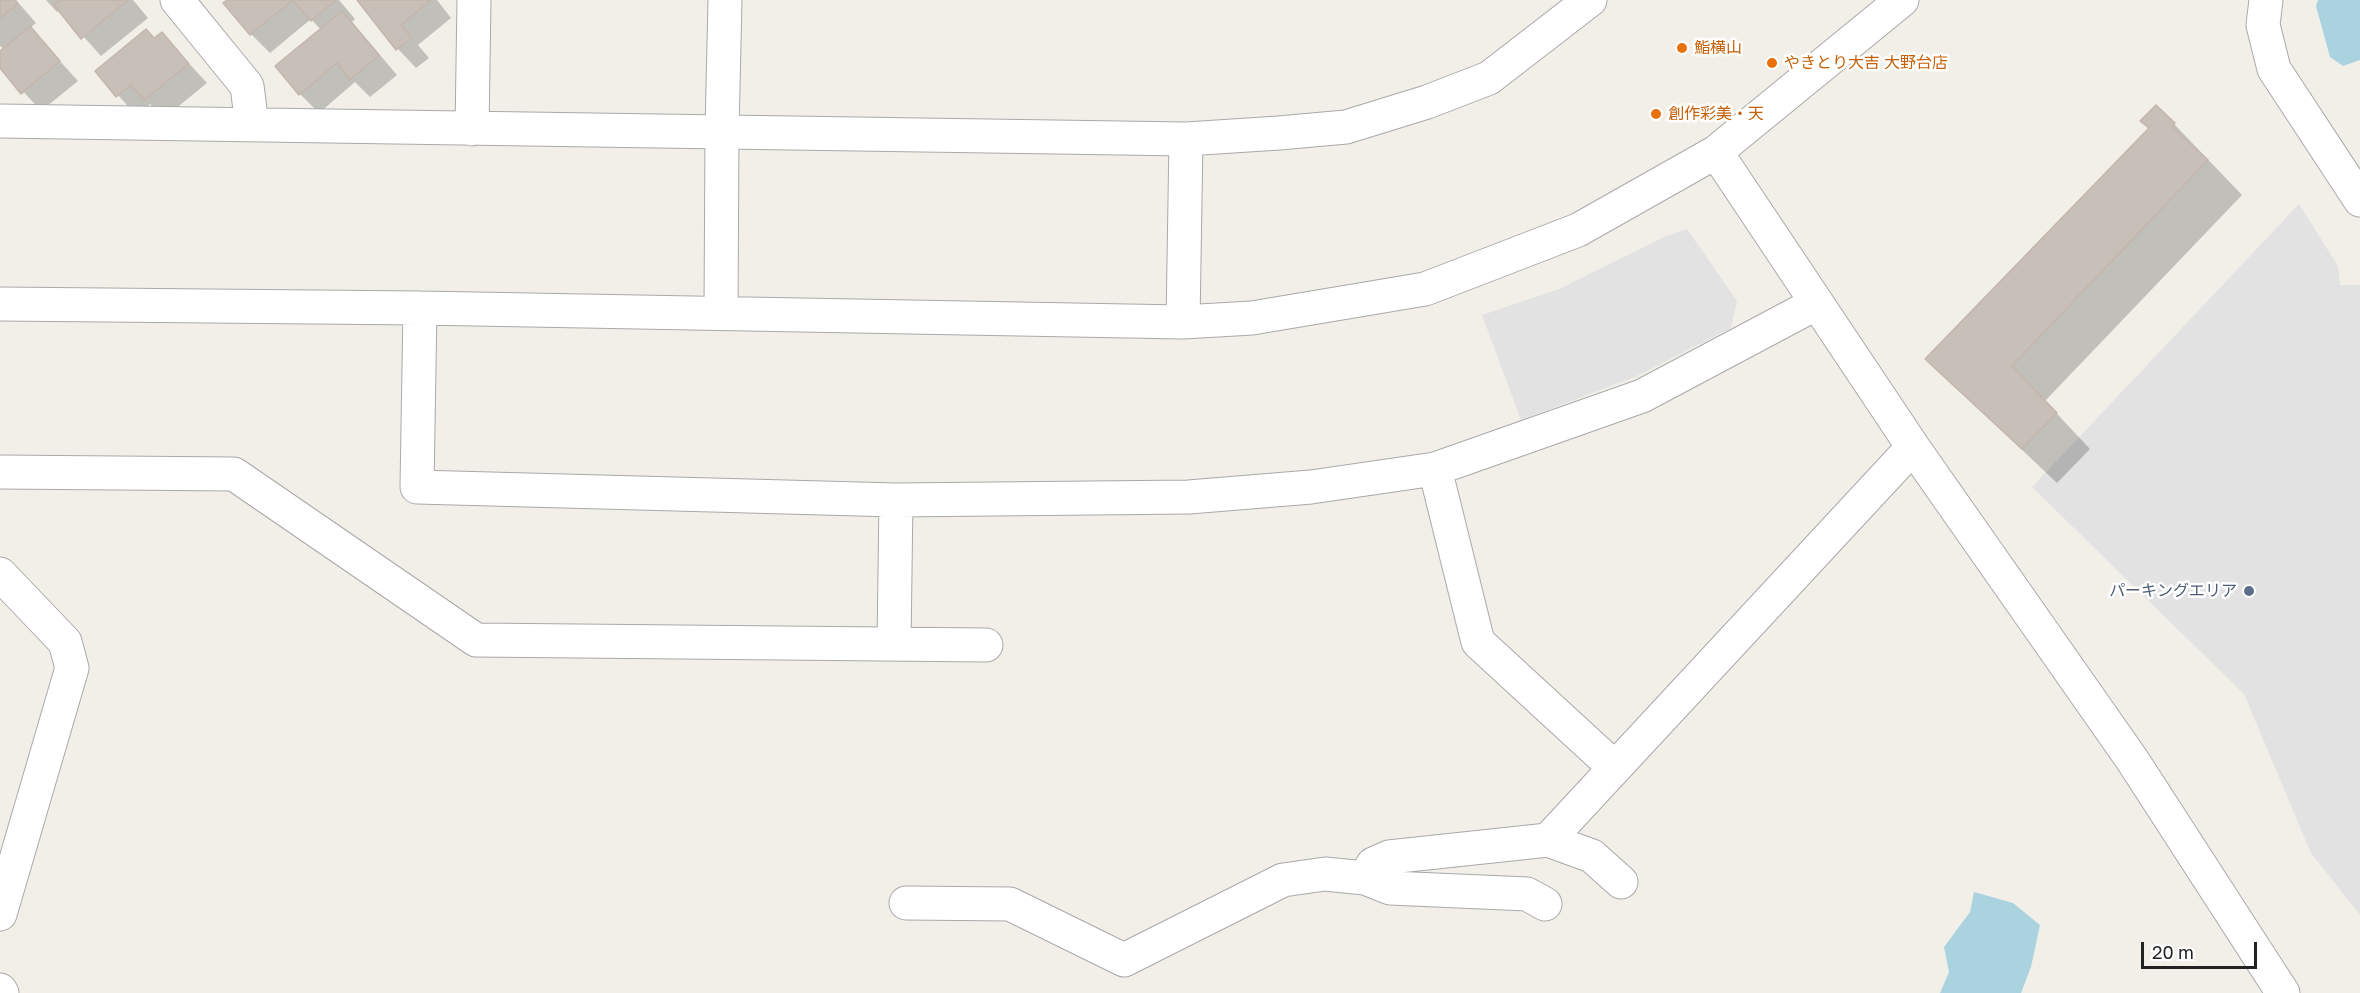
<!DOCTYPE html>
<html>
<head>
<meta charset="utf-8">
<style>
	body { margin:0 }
	#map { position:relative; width:2360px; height:993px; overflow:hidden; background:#f2efe9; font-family:"Golos Text",sans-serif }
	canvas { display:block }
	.scale { position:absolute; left:2141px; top:942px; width:116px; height:27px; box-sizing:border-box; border:3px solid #222; border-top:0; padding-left:8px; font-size:18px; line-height:21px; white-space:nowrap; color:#222; -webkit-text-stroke:4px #fff; paint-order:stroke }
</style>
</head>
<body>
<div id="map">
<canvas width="2360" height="993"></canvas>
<div class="scale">20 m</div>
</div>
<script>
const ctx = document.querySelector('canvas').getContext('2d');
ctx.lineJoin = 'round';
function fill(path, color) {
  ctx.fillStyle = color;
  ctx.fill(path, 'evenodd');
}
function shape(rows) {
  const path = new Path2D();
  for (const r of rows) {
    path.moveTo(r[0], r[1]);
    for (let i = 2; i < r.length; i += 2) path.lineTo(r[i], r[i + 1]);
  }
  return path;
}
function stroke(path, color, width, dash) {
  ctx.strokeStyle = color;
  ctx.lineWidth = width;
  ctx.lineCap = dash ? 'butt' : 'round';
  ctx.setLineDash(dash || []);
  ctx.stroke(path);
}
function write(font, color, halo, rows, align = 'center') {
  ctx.font = font + ' "Golos Text","Noto Sans JP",sans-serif';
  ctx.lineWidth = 5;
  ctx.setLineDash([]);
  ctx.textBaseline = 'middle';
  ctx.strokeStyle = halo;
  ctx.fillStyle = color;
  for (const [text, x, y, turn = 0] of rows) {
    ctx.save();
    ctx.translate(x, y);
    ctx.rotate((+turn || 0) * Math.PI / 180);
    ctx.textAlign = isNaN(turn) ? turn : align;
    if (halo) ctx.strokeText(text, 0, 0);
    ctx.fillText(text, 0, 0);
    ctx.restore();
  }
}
const parking = shape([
	[2299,204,2338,266,2340,285,2360,285,2360,915,2311,853,2244,694,2032,487],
	[1687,229,1737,301,1731,328,1637,376,1521,420,1482,315,1559,289,1664,237]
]);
const water = shape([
	[2318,0,2360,0,2360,60,2343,66,2330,57,2316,6],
	[1974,892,2013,903,2040,925,2031,967,2021,993,1940,993,1949,972,1944,947,1970,912]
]);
const shadow = shape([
	[0,0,16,0,36,23,30,28,78,81,41,111,0,66,0,52,4,49,0,46],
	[46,0,133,0,148,18,101,56,60,10,57,12],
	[229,0,339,0,355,19,352,22,397,75,370,97,355,82,319,113,300,94,321,30,311,19,270,53,251,34],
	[359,0,437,0,451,18,418,45,429,58,416,68,398,49,358,1],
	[162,34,207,83,164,118,150,104,136,115,97,72],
	[2174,124,2242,195,2045,401,2090,449,2057,483,1962,393]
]);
const building = shape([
	[0,0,15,0,18,4,0,18,0,0],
	[61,0,128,0,81,39,54,5,61,0],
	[227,0,293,0,250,35,223,3,227,0],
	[293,0,336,0,311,21,293,0],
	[357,0,431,0,401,25,412,38,396,50,357,0],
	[342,11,379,55,350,80,337,63,299,95,275,66,342,11],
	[30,26,60,61,21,94,0,68,0,51,30,26],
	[146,29,154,38,162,32,189,64,144,100,131,85,116,97,95,71,146,29],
	[2156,105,2175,123,2172,127,2208,160,2012,366,2057,413,2022,449,1925,359,2149,128,2140,121,2156,105]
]);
const minor = shape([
	[177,0,247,86,252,125],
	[2266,0,2263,25,2274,69,2360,200],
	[0,121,1186,139,1279,133,1346,127,1427,102,1489,78,1590,0],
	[472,129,474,0],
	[1716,152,1913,447,2133,761,2283,993],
	[0,304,420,308,1183,322,1252,318,1425,289,1578,230,1716,152,1902,0],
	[420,308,417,487,896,500,1189,497,1311,487,1435,469,1642,396,1817,303],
	[721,313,722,132,725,0],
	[1183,322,1186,139],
	[1435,469,1478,642,1615,768],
	[0,472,234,474,476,640,986,645],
	[0,574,65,642,72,668,0,914],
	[894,644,896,500],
	[1548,840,1913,447],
	[1365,878,1373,864,1389,857,1548,840,1592,856,1621,882],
	[906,903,1010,904,1124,960,1283,880,1325,874,1365,878,1390,888,1527,894,1545,904],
	[0,990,2,993]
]);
const markers = [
	[1682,48,6,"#e8710a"],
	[1772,63,6,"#e8710a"],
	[1656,114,6,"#e8710a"],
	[2249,591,6,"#5c6f8a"]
];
const foodNames = [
	["鮨横山",1694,48],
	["やきとり大吉 大野台店",1784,63],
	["創作彩美・天",1668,114]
];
const serviceNames = [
	["パーキングエリア",2237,591]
];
fill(parking, '#e2e2e2');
fill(water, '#aad3df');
fill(shadow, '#0003');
fill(building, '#c7bfb8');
stroke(building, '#c4b6ab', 1.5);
stroke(minor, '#a9a9a9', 35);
stroke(minor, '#fff', 33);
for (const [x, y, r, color] of markers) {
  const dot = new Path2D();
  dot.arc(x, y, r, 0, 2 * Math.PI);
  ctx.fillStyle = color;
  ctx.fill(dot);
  stroke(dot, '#fff', 2);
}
write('16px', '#c56008', '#fff', foodNames, 'left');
write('16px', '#4e5e75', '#fff', serviceNames, 'right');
</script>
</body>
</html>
